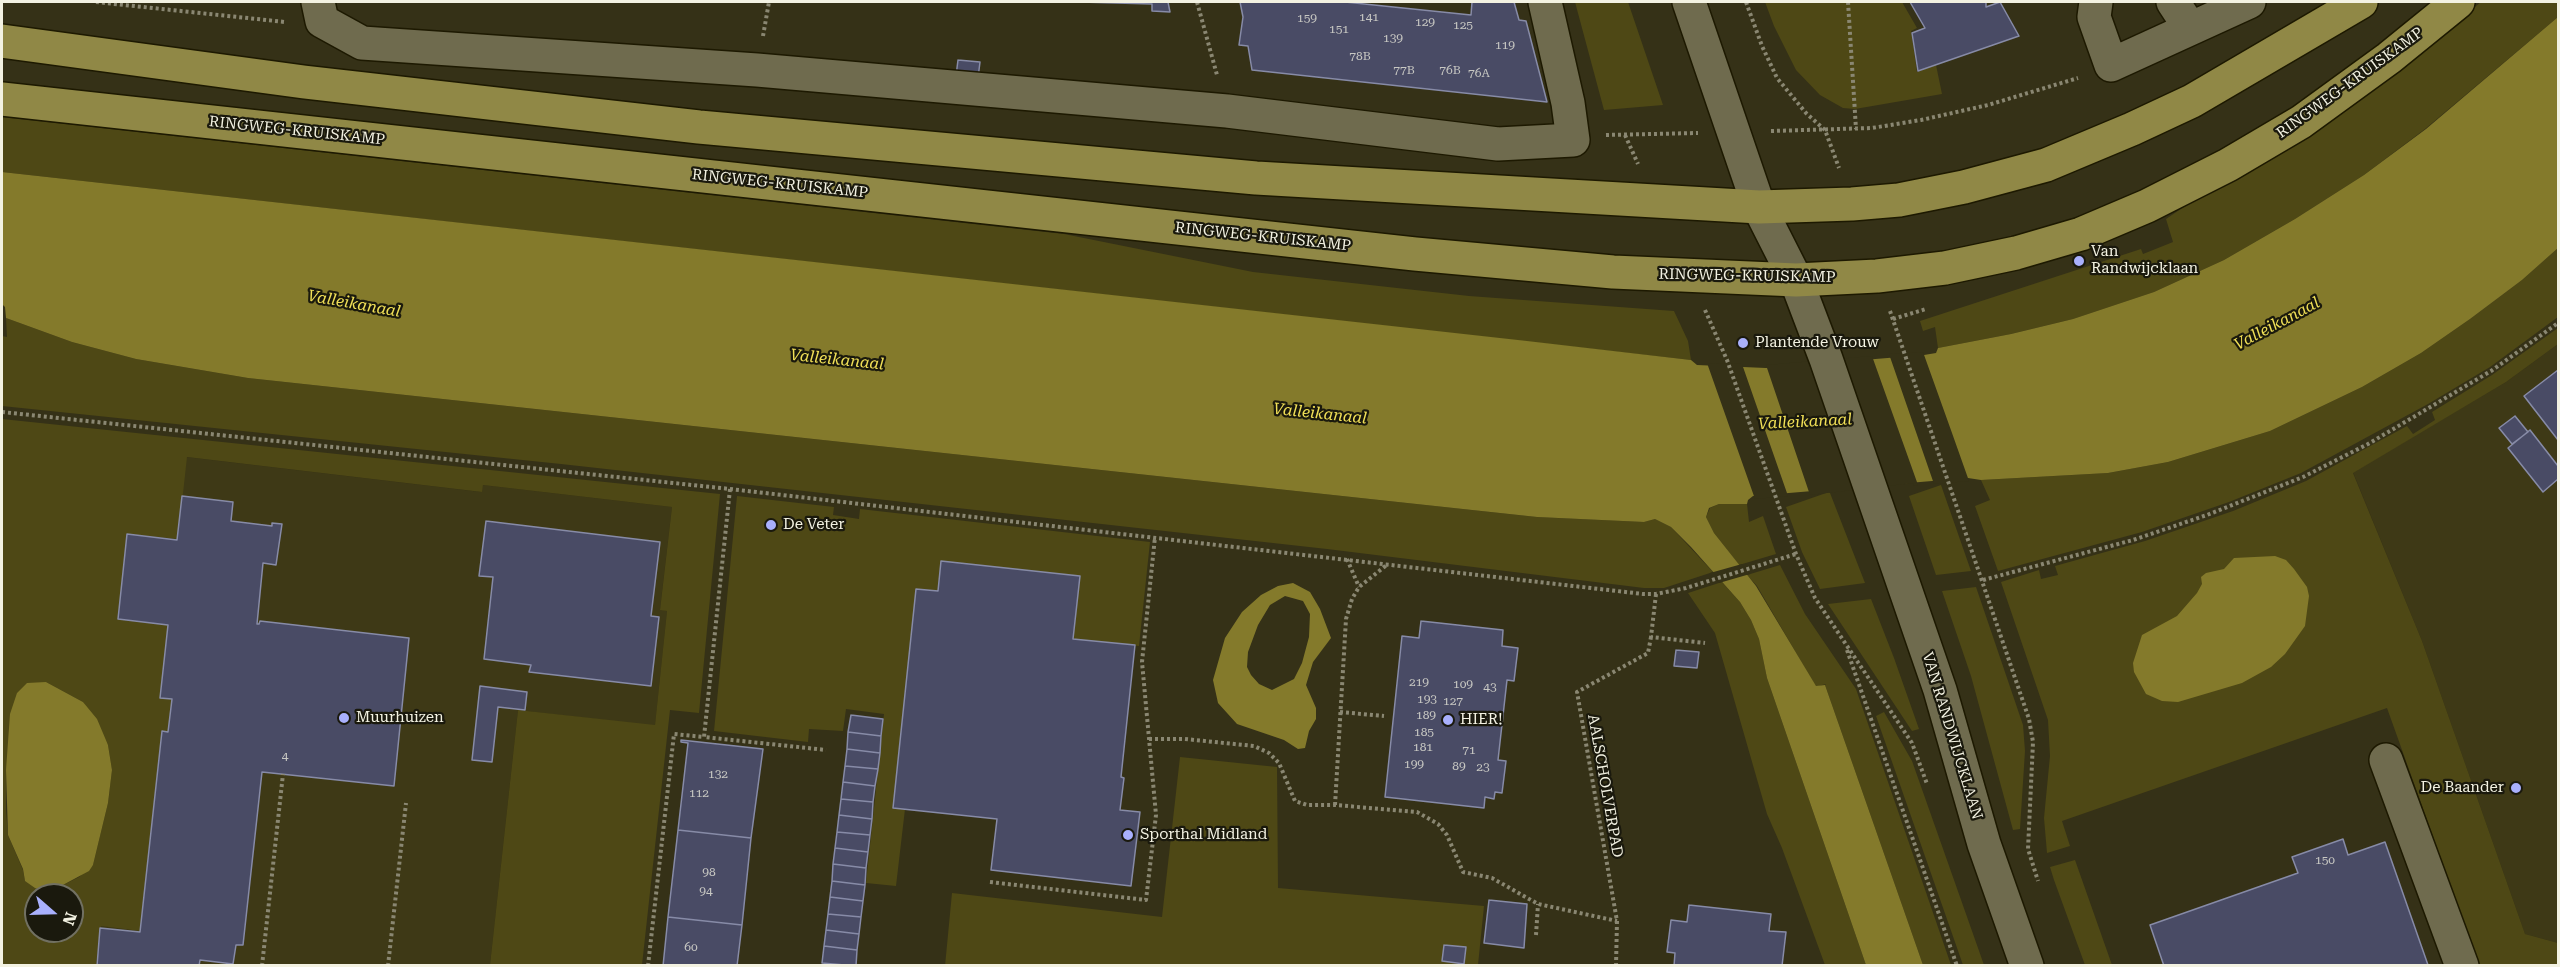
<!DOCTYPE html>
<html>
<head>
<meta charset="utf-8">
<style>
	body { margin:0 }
	#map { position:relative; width:2560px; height:967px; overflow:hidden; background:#353117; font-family:"Roboto Serif",serif }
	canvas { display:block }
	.frame { position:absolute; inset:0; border:3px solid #f3f2e2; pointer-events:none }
	.north { position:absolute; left:24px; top:883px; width:60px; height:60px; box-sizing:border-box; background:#1a190d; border:2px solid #717062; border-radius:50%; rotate:110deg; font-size:16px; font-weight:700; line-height:24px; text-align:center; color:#f3f2e2 }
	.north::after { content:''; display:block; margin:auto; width:21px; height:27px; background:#a9b0fc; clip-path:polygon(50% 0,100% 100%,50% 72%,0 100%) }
</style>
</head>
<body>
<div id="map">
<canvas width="2560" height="967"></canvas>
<div class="frame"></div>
<div class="north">N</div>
</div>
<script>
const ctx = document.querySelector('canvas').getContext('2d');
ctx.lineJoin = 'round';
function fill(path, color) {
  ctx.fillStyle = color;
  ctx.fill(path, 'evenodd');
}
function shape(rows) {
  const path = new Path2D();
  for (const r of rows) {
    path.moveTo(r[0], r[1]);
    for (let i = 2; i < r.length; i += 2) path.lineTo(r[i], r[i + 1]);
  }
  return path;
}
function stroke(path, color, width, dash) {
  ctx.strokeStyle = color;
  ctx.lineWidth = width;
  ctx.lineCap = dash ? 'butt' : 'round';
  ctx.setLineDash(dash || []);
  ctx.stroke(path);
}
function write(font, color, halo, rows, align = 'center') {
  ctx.font = font + ' "Roboto Serif",serif';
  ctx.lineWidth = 4.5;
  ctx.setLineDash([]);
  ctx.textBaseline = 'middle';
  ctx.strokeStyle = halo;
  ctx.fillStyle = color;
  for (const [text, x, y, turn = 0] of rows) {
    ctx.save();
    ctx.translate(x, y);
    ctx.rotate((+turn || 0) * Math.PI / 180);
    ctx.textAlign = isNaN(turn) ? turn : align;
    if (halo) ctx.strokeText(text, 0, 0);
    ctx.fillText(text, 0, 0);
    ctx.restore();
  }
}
const built = shape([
	[2558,344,2558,943,2525,934,2422,641,2353,472,2506,382],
	[186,457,481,492,483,485,672,507,660,609,667,611,655,726,518,710,490,965,96,966,101,926,140,931,162,731,168,732,118,619,127,534,185,469]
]);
const green = shape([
	[1575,2,1628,2,1663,105,1604,110],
	[1765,2,1902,2,1917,28,1911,31,1917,72,1936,65,1942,94,1855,109,1843,108,1820,95,1796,70,1774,26],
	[2481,2,2558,2,2558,17,2425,129,2364,175,2295,219,2224,260,2154,292,2073,319,2011,334,1938,348,1935,327,1923,331,1920,321,2141,249,2143,254,2173,242,2166,219,2448,29],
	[2,117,1064,234,1253,272,1469,296,1674,311,1688,341,1691,360,2,172],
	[2558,248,2558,317,2490,367,2428,404,2301,473,2229,502,2142,532,1998,571,1975,506,1990,500,1981,480,2108,473,2168,462,2270,431,2362,387,2421,353,2470,319,2522,280],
	[6,318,72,342,136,359,248,378,1537,517,1644,522,1655,519,1671,527,1713,572,1664,588,1644,588,1327,549,561,464,2,406,2,336,7,337],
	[2558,328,2558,344,2506,382,2353,473,2422,641,2525,934,2558,943,2558,965,2479,965,2387,708,2062,821,2070,846,2047,853,2044,818,2050,756,2048,720,2001,582,2039,570,2041,579,2058,575,2055,566,2145,541,2233,511,2306,481,2407,426,2413,434,2435,420,2432,412,2492,375],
	[2,419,720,494,699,713,670,710,642,965,490,965,518,710,655,725,667,611,660,610,672,507,483,485,482,492,187,457,178,539,128,534,118,619,169,624,172,699,168,732,162,731,140,931,101,926,96,965,2,965],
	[46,682,83,702,108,745,112,770,108,803,93,865,79,877,61,886,25,881,23,870,8,835,6,810,6,770],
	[36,895,72,895,72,931,36,931],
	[1941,485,1971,571,1936,575,1909,496],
	[1829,492,1830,493,1865,583,1820,589,1802,552,1786,507],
	[737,496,834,507,833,515,859,519,860,509,1150,542,1139,646,1073,639,1080,576,938,591,893,808,905,809,896,886,866,883,884,714,846,709,843,731,809,729,808,742,714,731],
	[1719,504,1747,504,1749,522,1763,516,1776,554,1739,565,1714,533,1706,517,1710,508],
	[1780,565,1805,614,1856,689,1951,965,1923,965,1825,685,1826,684,1816,687,1757,586,1747,575],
	[1722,582,1740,602,1751,620,1759,639,1767,678,1866,965,1825,965,1782,848,1767,814,1715,633,1688,593],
	[1976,587,2023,725,2025,751,2020,829,2013,830,1971,676,1942,591],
	[1871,599,1894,658,1919,729,1912,731,1828,604],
	[1884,712,1912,761,1984,965,1963,965,1876,716],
	[1180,757,1277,767,1278,888,1484,906,1478,965,945,966,952,893,1162,917],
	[2075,860,2112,965,2085,965,2054,880,2050,867]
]);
const water = shape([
	[2558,17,2558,248,2522,280,2470,319,2421,353,2362,387,2270,431,2168,462,2108,473,1981,480,1968,478,1753,496,1748,500,1747,504,1719,504,1709,508,1706,517,1714,533,1756,586,1816,686,1825,685,1923,965,1866,965,1767,678,1759,639,1751,620,1740,602,1691,547,1671,527,1655,519,1644,522,1537,517,248,378,136,359,72,342,6,318,5,307,2,304,2,172,1527,341,1691,360,1697,365,1766,368,1924,355,1936,353,1938,348,2011,334,2073,319,2154,292,2224,260,2295,219,2364,175,2426,129],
	[2275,556,2286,560,2294,569,2307,587,2309,596,2305,626,2285,654,2271,667,2242,683,2178,702,2162,701,2146,694,2134,672,2133,663,2142,635,2177,616,2197,593,2202,584,2201,577,2206,573,2224,569,2234,558],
	[1293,583,1310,592,1320,609,1331,638,1313,662,1306,685,1316,708,1316,719,1309,731,1305,748,1298,749,1284,740,1237,724,1218,703,1213,680,1225,638,1242,612,1261,595,1278,586],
	[1285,596,1303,601,1310,614,1309,637,1302,663,1294,679,1272,690,1259,684,1251,675,1247,667,1248,652,1258,625,1270,605],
	[46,682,83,702,97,719,108,745,112,770,108,803,93,865,89,871,61,886,43,891,35,888,25,881,23,869,8,835,6,770,10,714,17,693,27,683]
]);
const pier = shape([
	[1923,352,1952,433,1969,481,1934,484,1889,354],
	[1872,356,1918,485,1914,486,1913,483,1810,495,1766,365],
	[1707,363,1742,364,1788,496,1755,499],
	[1742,564,1750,574,1719,583,1710,573]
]);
const building = shape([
	[1080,2,1168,2,1170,12,1152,11,1152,4,1080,2],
	[1240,2,1345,2,1471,15,1472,2,1514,2,1519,20,1526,21,1547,102,1252,70,1248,46,1239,45,1243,17,1240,2],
	[1910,2,1986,2,1986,7,2000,2,2019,36,1918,71,1912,33,1925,28,1910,2],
	[958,60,980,62,978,78,956,76,958,60],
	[2558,370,2558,440,2524,396,2558,370],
	[2515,416,2528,432,2512,444,2499,428,2515,416],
	[2530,430,2558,466,2558,479,2543,492,2508,448,2530,430],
	[182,496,233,502,231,521,272,526,272,523,282,524,276,565,263,563,257,624,259,624,260,621,409,638,394,786,262,772,243,945,236,945,233,964,200,960,199,966,97,966,100,928,140,932,162,731,168,732,172,699,160,698,168,625,118,619,127,534,177,540,182,496],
	[486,521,660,542,651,616,659,617,651,686,529,672,531,665,484,659,493,577,479,576,486,521],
	[941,561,1080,576,1073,639,1135,645,1121,777,1124,778,1120,810,1140,812,1131,886,991,870,997,819,893,808,916,589,938,591,941,561],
	[1421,621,1503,630,1502,646,1518,648,1514,681,1507,680,1498,760,1506,761,1502,793,1495,792,1494,799,1485,797,1484,808,1385,797,1402,636,1419,638,1421,621],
	[1676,650,1699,652,1697,668,1674,666,1676,650],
	[480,686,527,692,525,710,498,707,492,762,472,760,480,686],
	[851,715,883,719,881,736,848,732,851,715],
	[848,732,881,736,880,753,847,749,848,732],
	[681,740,763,749,751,838,678,830,688,743,681,742,681,740],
	[847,749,880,753,878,769,845,766,847,749],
	[845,766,878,769,875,786,843,782,845,766],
	[843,782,875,786,873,802,841,799,843,782],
	[841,799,873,802,872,819,839,815,841,799],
	[839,815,872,819,870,835,837,832,839,815],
	[678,830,751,838,742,925,668,917,678,830],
	[837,832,870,835,868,852,835,848,837,832],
	[2343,839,2348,855,2385,842,2428,965,2164,966,2150,925,2298,873,2292,857,2343,839],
	[835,848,868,852,866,868,833,864,835,848],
	[833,864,866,868,865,885,832,881,833,864],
	[832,881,865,885,863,901,830,897,832,881],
	[830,897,863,901,861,917,828,914,830,897],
	[1489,900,1527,904,1524,948,1484,943,1489,900],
	[1689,905,1771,914,1769,931,1786,932,1782,966,1674,966,1675,953,1667,952,1671,920,1687,922,1689,905],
	[828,914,861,917,859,934,826,930,828,914],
	[668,917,742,925,737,966,663,966,668,917],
	[826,930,859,934,857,950,824,946,826,930],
	[1444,945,1466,947,1464,964,1442,961,1444,945],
	[824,946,857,950,856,966,822,963,824,946]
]);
const path = shape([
	[96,2,285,22],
	[1197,2,1217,75],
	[1746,2,1762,46,1777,78,1806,113,1825,130,1839,168],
	[1848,2,1856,129],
	[763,36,769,2],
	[1771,131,1872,128,1921,120,1988,105,2078,78],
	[1606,135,1698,133],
	[1625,135,1638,164],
	[1705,310,1727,360,1796,554,1815,598,1912,743,1927,784],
	[1890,311,2029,719,2033,742,2028,849,2038,881],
	[1893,319,1926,309],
	[2,412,730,489,1643,594,1656,594,1686,588,1796,554],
	[730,489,704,737,826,750],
	[1347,559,1359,587],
	[1983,580,2133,540,2207,515,2303,477,2368,444,2491,371,2558,323],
	[1656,594,1651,637,1705,643],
	[1847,650,1957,966],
	[1340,712,1384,716],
	[1149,739,1185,739,1254,746,1269,753,1279,763,1295,801,1307,805,1335,805,1417,812,1438,824,1447,835,1463,872,1492,878,1538,904,1617,921],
	[1335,805,1346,619,1352,599,1359,587,1388,564],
	[990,882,1146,900,1156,815,1142,662,1155,537],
	[1536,935,1538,904],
	[262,966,283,774],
	[388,966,406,803],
	[648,966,674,734,704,737],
	[1616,966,1617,921,1577,692,1648,653,1651,637]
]);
const minor = shape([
	[318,2,322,21,362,43,757,70,1227,111,1498,144,1573,140,1568,103,1545,2],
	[1689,2,1759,207,1796,280,1826,359,1940,690,1984,844,2027,966],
	[2096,2,2094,17,2111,65,2249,2],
	[2173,2,2190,28],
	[2386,760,2462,966]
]);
const major = shape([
	[2,41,304,82,699,127,1256,178,1759,207,1852,204,1899,200,1964,187,2046,165,2132,129,2192,101,2361,2],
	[2,99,1415,254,1613,272,1796,280,1877,276,1945,268,2016,253,2081,234,2147,206,2228,165,2301,122,2389,58,2458,2]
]);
const markers = [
	[2079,261,6,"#a9b0fc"],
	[1743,343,6,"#a9b0fc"],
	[771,525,6,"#a9b0fc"],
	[344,718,6,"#a9b0fc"],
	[1448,720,6,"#a9b0fc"],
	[2516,788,6,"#a9b0fc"],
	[1128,835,6,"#a9b0fc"]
];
const numberNames = [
	["141",1369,17],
	["159",1307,18],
	["129",1425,22],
	["125",1463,25],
	["151",1339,29],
	["139",1393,38],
	["119",1505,45],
	["78B",1360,56],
	["77B",1404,70],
	["76B",1450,70],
	["76A",1479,73],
	["219",1419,682],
	["109",1463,684],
	["43",1490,687],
	["193",1427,699],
	["127",1453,701],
	["189",1426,715],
	["185",1424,732],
	["181",1423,747],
	["71",1469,750],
	["4",285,756],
	["199",1414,764],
	["89",1459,766],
	["23",1483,767],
	["132",718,774],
	["112",699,793],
	["150",2325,860],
	["98",709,872],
	["94",706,891],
	["60",691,947]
];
const streetNames = [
	["RINGWEG-KRUISKAMP",2350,83,-36],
	["RINGWEG-KRUISKAMP",297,131,6],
	["RINGWEG-KRUISKAMP",780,184,6],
	["RINGWEG-KRUISKAMP",1263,237,6],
	["RINGWEG-KRUISKAMP",1747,276,1],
	["VAN RANDWIJCKLAAN",1952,736,73],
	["AALSCHOLVERPAD",1605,786,80]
];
const poiNames = [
	["Van",2091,252],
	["Randwijcklaan",2091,269],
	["Plantende Vrouw",1755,343],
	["De Veter",783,525],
	["Muurhuizen",356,718],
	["HIER!",1460,720],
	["De Baander",2504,788,"right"],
	["Sporthal Midland",1140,835]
];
const waterNames = [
	["Valleikanaal",354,304,10],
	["Valleikanaal",2277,324,-28],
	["Valleikanaal",837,360,6],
	["Valleikanaal",1320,414,6],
	["Valleikanaal",1805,422,-3]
];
fill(built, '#3e3916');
fill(green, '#4e4815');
fill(water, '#847a2b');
fill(pier, '#353117');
fill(building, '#494b65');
stroke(building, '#878ba7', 1.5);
stroke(minor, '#1d1901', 36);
stroke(major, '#1d1901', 36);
stroke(path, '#8a8772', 4, [3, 3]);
stroke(minor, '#6f6b4e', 33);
stroke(major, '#908846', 33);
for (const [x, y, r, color] of markers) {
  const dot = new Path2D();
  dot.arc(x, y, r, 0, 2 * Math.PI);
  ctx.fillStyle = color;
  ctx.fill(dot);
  stroke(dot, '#1a190d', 2);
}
write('12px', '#c8c8c3', null, numberNames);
write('15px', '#f3f2e2', '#1a190d', streetNames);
write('15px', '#f3f2e2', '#1a190d', poiNames, 'left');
write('italic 16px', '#f1e057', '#1a190d', waterNames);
</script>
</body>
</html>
